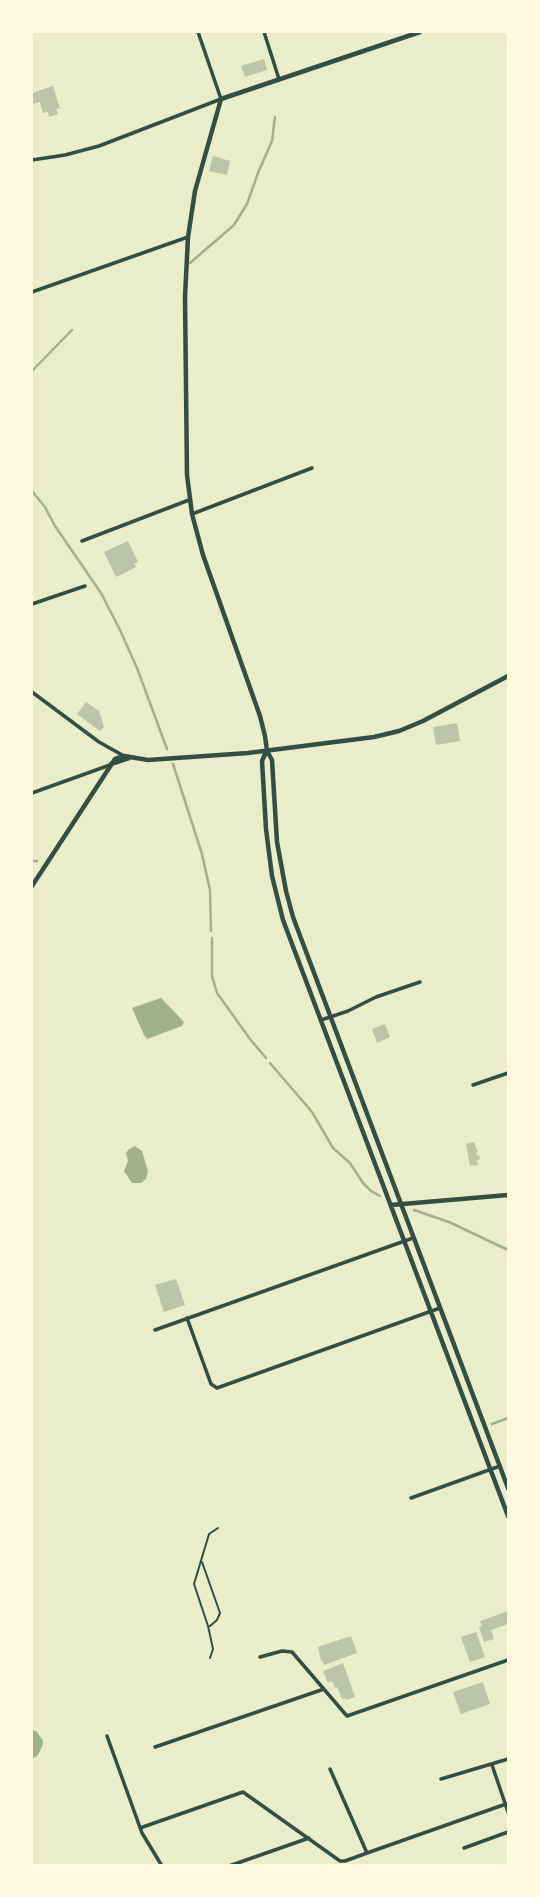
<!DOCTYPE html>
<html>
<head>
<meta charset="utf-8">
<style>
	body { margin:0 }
	#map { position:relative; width:540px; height:1897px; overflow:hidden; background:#e9edc9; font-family:"Fira Sans Condensed",sans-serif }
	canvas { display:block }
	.frame { position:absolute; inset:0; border:33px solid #fefae0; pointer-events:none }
</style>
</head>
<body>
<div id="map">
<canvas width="540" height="1897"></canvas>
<div class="frame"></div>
</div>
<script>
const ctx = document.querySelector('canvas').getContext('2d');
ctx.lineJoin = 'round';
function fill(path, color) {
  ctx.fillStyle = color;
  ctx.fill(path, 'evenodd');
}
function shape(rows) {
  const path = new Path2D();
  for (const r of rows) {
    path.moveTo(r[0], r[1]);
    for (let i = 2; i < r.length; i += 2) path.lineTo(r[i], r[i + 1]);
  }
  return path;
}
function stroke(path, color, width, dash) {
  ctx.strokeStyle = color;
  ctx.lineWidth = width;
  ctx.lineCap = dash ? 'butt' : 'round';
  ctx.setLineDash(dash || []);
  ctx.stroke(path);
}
const water = shape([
	[161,998,184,1022,182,1026,147,1039,144,1035,132,1008],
	[135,1146,142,1151,148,1171,146,1179,141,1183,132,1183,124,1171,128,1161,126,1153,129,1149]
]);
const stream = shape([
	[190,263,234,225,247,204,258,173,272,141,275,117],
	[32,371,72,330],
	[32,491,45,507,55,526,101,593,120,630,137,668,167,749],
	[173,764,202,854,210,890,211,931],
	[32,861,37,861],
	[212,938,212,976,217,993,250,1039,266,1058],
	[270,1063,312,1112,333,1148,350,1163,363,1183,371,1191,380,1196],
	[414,1210,449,1222,508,1250],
	[492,1424,508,1418]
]);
const river = shape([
	[32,1737,36,1743,32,1751]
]);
const building = shape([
	[264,59,267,70,245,77,241,66],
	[53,86,60,108,56,109,58,114,49,117,48,112,43,113,40,102,33,104,32,93],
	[213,156,230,161,227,175,209,171],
	[128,541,138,562,134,564,136,567,116,577,104,552],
	[86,702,99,711,104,727,100,731,77,714],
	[457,723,460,741,436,745,433,727],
	[385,1024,390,1037,377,1043,372,1029],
	[474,1142,478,1152,476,1153,477,1155,479,1155,480,1159,477,1160,478,1165,470,1166,466,1144],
	[176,1279,185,1305,164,1312,155,1285],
	[508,1611,508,1624,491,1630,494,1639,484,1642,479,1627,482,1626,480,1621],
	[476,1632,485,1657,470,1662,461,1637],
	[351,1636,357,1653,324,1665,322,1660,321,1661,318,1647],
	[343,1663,355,1697,346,1700,345,1698,342,1699,337,1687,335,1688,332,1681,328,1683,323,1671],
	[483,1682,490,1704,461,1714,453,1692]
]);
const path = shape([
	[202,1562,220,1613,217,1620,210,1626],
	[210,1658,213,1649,208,1626,194,1584,209,1534,218,1528]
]);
const minor = shape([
	[264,32,279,79],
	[32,160,65,155,99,146,221,99,198,32],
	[32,292,188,237],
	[192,514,312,468],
	[82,541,189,500],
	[32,604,85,586],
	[32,692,99,742,124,756],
	[32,793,110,765],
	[321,1020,348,1011,376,997,420,982],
	[473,1085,508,1073],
	[187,1318,211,1384,217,1388,440,1308],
	[155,1330,413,1238],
	[411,1498,500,1466],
	[260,1657,282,1651,292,1652,347,1716,508,1660],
	[107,1736,142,1833,162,1866],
	[155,1747,324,1689],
	[492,1765,508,1812],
	[330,1769,367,1853,506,1804],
	[441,1779,508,1759],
	[140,1828,243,1792,340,1861,345,1861,367,1853],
	[464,1848,508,1832],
	[229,1866,309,1838]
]);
const tertiary = shape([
	[420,32,221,99,195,191,188,237,185,297,187,475,192,514,203,555,260,716,265,736,267,751,272,760,277,842,286,891,293,917,508,1488],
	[266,752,262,761,266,829,272,876,283,920,508,1516],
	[111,764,129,758],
	[32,886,115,759,124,756,148,760,248,753,374,737,399,731,423,721,508,676],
	[391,1205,508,1195]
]);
fill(water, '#a3b18a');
stroke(stream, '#a3b18a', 2.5);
stroke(river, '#a3b18a', 14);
fill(building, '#bcc5a7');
stroke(path, '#344e41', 2);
stroke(minor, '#344e41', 3.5);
stroke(tertiary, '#344e41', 4.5);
</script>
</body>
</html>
